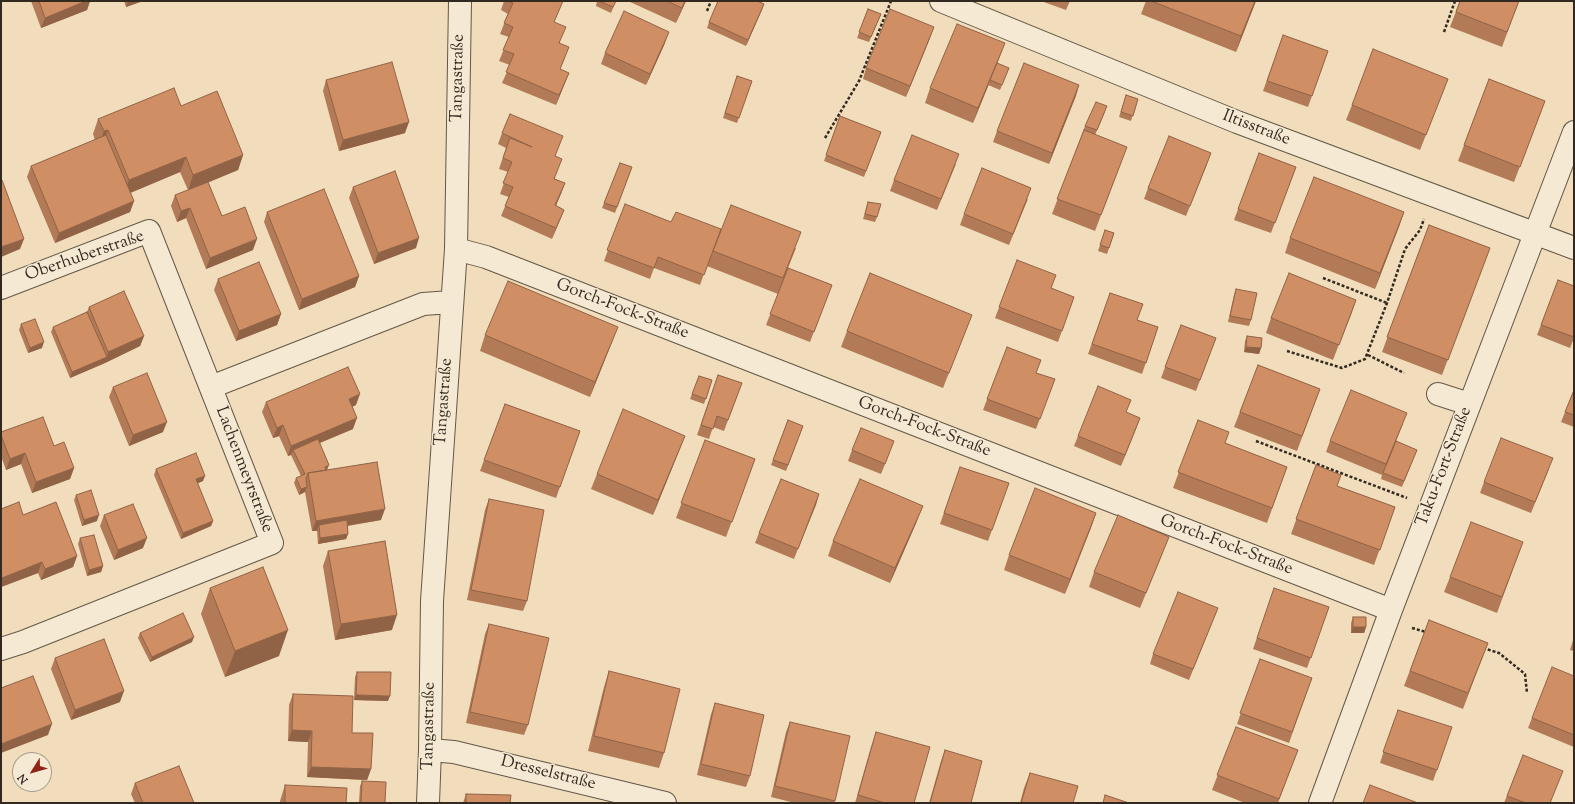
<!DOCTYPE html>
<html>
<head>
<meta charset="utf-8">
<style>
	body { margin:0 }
	#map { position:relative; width:1575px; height:804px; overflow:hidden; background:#f1ddbb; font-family:"Sorts Mill Goudy",serif }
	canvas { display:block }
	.frame { position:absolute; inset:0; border:2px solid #322a20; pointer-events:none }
	.north { position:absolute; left:12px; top:752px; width:40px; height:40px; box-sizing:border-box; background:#f6e9d3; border:1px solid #a89d8b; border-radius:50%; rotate:233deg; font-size:11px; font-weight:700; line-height:16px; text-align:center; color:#322a20 }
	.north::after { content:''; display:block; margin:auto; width:14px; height:18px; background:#8f2418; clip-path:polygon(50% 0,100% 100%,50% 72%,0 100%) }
</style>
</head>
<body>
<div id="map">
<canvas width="1575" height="804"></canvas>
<div class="frame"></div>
<div class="north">N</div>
</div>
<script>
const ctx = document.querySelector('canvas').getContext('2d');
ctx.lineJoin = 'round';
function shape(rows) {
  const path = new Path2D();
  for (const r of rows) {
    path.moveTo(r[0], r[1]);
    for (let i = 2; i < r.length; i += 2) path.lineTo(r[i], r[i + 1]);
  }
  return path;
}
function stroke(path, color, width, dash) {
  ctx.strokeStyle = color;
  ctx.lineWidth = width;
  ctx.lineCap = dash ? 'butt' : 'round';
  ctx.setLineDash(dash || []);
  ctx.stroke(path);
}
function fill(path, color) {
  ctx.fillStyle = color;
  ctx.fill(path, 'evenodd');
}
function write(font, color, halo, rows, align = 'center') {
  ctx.font = font + ' "Sorts Mill Goudy",serif';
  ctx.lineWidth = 3;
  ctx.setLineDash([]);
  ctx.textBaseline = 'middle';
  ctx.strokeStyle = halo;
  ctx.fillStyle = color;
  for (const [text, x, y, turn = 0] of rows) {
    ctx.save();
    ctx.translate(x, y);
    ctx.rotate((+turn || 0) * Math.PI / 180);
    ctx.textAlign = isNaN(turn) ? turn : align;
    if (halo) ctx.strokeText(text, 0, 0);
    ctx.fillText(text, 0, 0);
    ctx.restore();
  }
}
const path = shape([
	[707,11,711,1],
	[1444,32,1455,1],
	[825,138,859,81,891,1],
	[1323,278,1387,303],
	[1287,351,1342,368,1365,359,1387,303,1405,249,1420,230,1424,219],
	[1368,355,1404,373],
	[1256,441,1407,498],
	[1412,628,1426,632],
	[1483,648,1499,653,1525,674,1527,693]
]);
const minor = shape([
	[941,1,1237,122,1574,248],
	[456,249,486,257,1391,610],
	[1,288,149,231,272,543,23,642,1,649],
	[211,387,423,304,451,302],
	[1438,394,1469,404],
	[430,750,454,752,665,803],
	[428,803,430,750,432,601,456,249,460,1],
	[1320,803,1391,610,1574,132]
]);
const wall = shape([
	[31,1,90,1,87,10,41,28],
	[124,1,143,1,126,7],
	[504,1,563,1,554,22,560,43,565,58,560,69,569,73,556,105,502,83,510,65,499,61,509,37,500,34,508,14,501,10],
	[597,1,616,1,611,13,596,6],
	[628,1,686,1,676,23],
	[1041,1,1070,1,1066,10],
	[1146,1,1256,1,1236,52,1141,14],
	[1460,1,1519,1,1502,47,1450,27],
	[764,4,746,46,707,28,709,22],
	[868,9,881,14,869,42,857,38],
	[1283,35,1328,51,1308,107,1263,91],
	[930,38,906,97,863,79,866,68],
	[665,43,646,85,601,64,605,53],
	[997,63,1009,68,1000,90,988,85,993,74,973,123,925,103,930,88],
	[737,76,752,81,737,123,723,118],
	[1448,79,1420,150,1346,120,1352,105],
	[1489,79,1545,101,1514,182,1458,161],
	[326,80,405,133,339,151,323,91],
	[1079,85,1049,164,993,142,997,131],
	[1126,95,1138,99,1131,121,1119,117],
	[181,106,243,155,238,170,208,182,222,216,253,250,206,269,186,218,177,222,171,206,175,195,188,190,180,172,130,193,134,201,130,212,55,243,27,177,31,166,95,140,93,134,98,119],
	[1105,112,1095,135,1121,162,1095,231,1052,214,1085,126],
	[840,116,881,132,864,177,824,161],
	[502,133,556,156,555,179,565,183,556,206,564,210,552,239,501,216,509,197,500,194,508,172,499,169,506,148,498,144],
	[1259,153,1296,167,1271,233,1234,220],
	[620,163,632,167,615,213,602,208],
	[956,164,937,210,890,191,894,180],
	[1207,164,1186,216,1144,199,1148,188],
	[353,187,416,248,374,264,349,198],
	[1028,199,1009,245,960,225,964,214],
	[868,202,877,217,875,222,863,219],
	[625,204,671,222,721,229,796,248,788,268,832,285,810,342,766,325,778,294,707,266,707,265,700,285,654,268,650,279,604,261],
	[267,212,359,276,355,287,299,310,264,222],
	[1404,212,1375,289,1285,253,1290,238],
	[1429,225,1490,248,1442,375,1382,352],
	[1105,230,1114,233,1107,254,1098,251],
	[1017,260,1051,288,1074,297,1058,342,995,318],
	[218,279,281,314,277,325,236,341,214,290],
	[1558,280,1574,286,1574,338,1570,348,1537,335],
	[1236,289,1251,320,1249,326,1228,322,1234,295],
	[1110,293,1137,320,1158,327,1142,374,1088,354],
	[1356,300,1333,360,1266,333,1271,318],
	[89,307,144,336,140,346,105,363,70,378,51,332,53,327,87,312],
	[972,315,943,388,841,347,847,331],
	[21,324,42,348,28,353,19,330],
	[1181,325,1216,338,1196,391,1161,378],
	[485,335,612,342,590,397,480,351],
	[1247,336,1261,348,1259,354,1244,352,1245,341],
	[1007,347,1036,373,1055,379,1036,429,983,410],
	[1258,365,1320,389,1297,451,1234,427],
	[718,375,742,383,724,431,713,427,709,439,697,435],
	[699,376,712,380,704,404,690,399],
	[113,387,163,432,129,446,109,397],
	[1574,390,1574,427,1561,422],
	[266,402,356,405,352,407,353,429,320,443,327,470,381,520,348,526,348,534,346,539,318,544,317,531,312,531,305,492,299,495,294,483,296,478,301,476,291,455,288,456,279,436,273,438,262,412],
	[505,404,580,431,556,498,480,471],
	[1140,418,1121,466,1074,446,1078,436],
	[788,420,803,426,786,471,771,465],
	[1198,420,1225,443,1287,467,1267,523,1173,488],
	[1403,424,1396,441,1417,450,1402,487,1381,479,1382,475,1326,452,1330,441],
	[1,432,54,446,74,468,70,479,32,493,21,464,6,470,1,456],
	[685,436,679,451,653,515,591,489,597,474],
	[705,440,755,459,726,537,676,518],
	[852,450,890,452,881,474,848,461],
	[1316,465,1337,486,1395,507,1374,565,1291,534],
	[960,467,1009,483,988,541,940,524],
	[156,469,203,481,197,483,213,521,211,526,181,539,154,475],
	[1549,469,1531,513,1480,493,1484,482],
	[819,494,794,559,755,543,759,533],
	[76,495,97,521,82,526,74,500],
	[489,499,527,601,523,611,467,600,485,510],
	[1,509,23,515,77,556,73,567,41,580,38,573,1,587],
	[1096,513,1065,594,1004,570,1009,555],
	[104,515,143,548,114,560,100,526],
	[917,521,890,583,828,556,833,541],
	[80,538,103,566,101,572,87,576,78,544],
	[1523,542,1497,613,1444,592,1450,577],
	[328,551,392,630,335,640,323,566],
	[1163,552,1140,608,1089,587,1094,572],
	[210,588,279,656,225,677,201,614],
	[1274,588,1329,607,1307,668,1253,649],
	[1218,608,1189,680,1150,664,1153,654],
	[1353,617,1366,627,1364,633,1351,633,1351,623],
	[1429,620,1488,643,1463,709,1404,686],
	[489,624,528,725,524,735,466,723,485,634],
	[140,633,192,642,150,662,138,638],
	[1574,637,1574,651,1570,650],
	[55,658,120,702,71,720,51,669],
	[1260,659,1312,678,1289,743,1237,724],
	[609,671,664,753,659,768,588,751,604,687],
	[357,672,388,701,354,700,355,677],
	[1574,676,1574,747,1528,728,1532,718],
	[293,694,352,733,371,769,367,780,307,777,308,742,288,741,289,705],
	[715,703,750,776,746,787,697,775,711,714],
	[1394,720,1437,770,1433,781,1380,763],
	[790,722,835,801,834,803,795,803,771,797,786,732],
	[1236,727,1298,750,1278,803,1245,803,1212,790],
	[876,732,914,803,855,803,871,747],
	[945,750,971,803,929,803,941,761],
	[1523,755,1551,803,1504,803],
	[1030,773,1073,803,1020,803,1024,788],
	[362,781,385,803,359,803,360,786],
	[135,783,194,803,135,803,131,794],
	[285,785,346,803,280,803,280,801],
	[466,794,510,803,463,803]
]);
const shadedWall = shape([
	[86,1,90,1,87,10,41,28,45,18],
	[128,1,143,1,126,7],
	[685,1,686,1,676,23,682,8],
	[1255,1,1256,1,1236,52,1241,36],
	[764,4,762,10,746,46,748,40],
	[934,27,930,38,906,97,910,86],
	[669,32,665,43,646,85,650,74],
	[1005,43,999,59,973,123,978,108],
	[569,73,565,83,556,105,559,95],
	[1079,85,1076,96,1049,164,1052,153],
	[409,122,405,133,339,151,343,140],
	[108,130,102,146,98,147,104,131],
	[1211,153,1207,164,1186,216,1190,206],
	[243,155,238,170,188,191,193,175],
	[186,157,180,172,123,196,129,180],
	[565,183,561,194,551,216,555,205],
	[134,201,130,212,55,243,59,233],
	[190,208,186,218,177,222,181,211],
	[564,210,560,220,552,239,556,228],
	[1404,212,1399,227,1375,289,1380,273],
	[419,238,416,248,374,264,378,253],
	[24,239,20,249,1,257,1,247],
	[257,239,253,250,206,269,210,258],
	[359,276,355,287,299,310,302,299],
	[1356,300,1351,315,1333,360,1339,345],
	[281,314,277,325,236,341,239,331],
	[618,327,590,397,595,382],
	[144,336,140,346,105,363,70,378,72,372,107,357,108,352],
	[44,342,42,348,28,353,30,348],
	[1246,347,1261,348,1259,354,1244,352],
	[360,394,356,405,345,410,349,399],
	[357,418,353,429,295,453,293,450,291,455,288,456,291,446],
	[1140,418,1136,429,1121,466,1125,455],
	[167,422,163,432,129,446,133,435],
	[283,425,279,436,273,438,277,428],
	[685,436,679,451,653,515,658,500],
	[25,453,21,464,6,470,10,459],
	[329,465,327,470,323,472,325,467],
	[74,468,70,479,32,493,36,482],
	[205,476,203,481,194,485,196,479],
	[307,487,305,492,299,495,301,489],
	[819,494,816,505,794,559,798,549],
	[923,506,917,521,890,583,895,568],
	[385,509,381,520,319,530,319,525,317,531,312,531,316,521],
	[1096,513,1091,528,1065,594,1070,579],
	[99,515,97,521,82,526,84,520],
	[213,521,211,526,181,539,183,533],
	[348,534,346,539,318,544,320,538],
	[147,538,143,548,114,560,118,550],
	[77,556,73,567,41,580,45,569],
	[42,562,38,573,1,587,1,580,2,578],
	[103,566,101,572,87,576,89,570],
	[397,615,392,630,335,640,341,624],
	[1353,627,1366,627,1364,633,1351,633],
	[288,630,279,656,225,677,235,651],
	[194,637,192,642,150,662,152,657],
	[124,691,120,702,71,720,75,710],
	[356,695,390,696,388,701,354,700],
	[52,724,48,735,1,753,1,744],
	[292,730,312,731,308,742,288,741],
	[311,767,371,769,367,780,307,777]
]);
const building = shape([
	[39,1,86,1,45,18,39,1],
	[508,1,563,1,554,22,566,27,559,43,569,47,560,69,569,73,559,95,506,72,514,54,503,50,513,27,504,23,513,3,508,1],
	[599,1,616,1,613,7,599,1],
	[667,1,685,1,682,8,667,1],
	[718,1,757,1,764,4,748,40,709,22,718,1],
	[1151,1,1255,1,1241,36,1151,1],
	[1460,1,1519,1,1507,32,1456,12,1460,1],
	[868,9,881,14,871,37,859,32,868,9],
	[890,9,934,27,910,86,866,68,890,9],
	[624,11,669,32,650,74,605,53,624,11],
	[957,24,1005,43,978,108,930,88,957,24],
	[1283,35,1328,51,1312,96,1267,81,1283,35],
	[1373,49,1448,79,1426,135,1352,105,1373,49],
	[392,62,409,122,343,140,326,80,392,62],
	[997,63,1009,68,1002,85,990,80,997,63],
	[1024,63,1079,85,1052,153,997,131,1024,63],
	[737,76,752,81,739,118,725,113,737,76],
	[1489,79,1545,101,1520,167,1464,145,1489,79],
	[174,88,181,106,217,91,243,155,193,175,186,157,129,180,108,130,104,131,98,119,174,88],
	[1126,95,1138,99,1133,116,1121,112,1126,95],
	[1096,102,1107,106,1097,130,1085,126,1096,102],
	[510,114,563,136,555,156,562,159,554,179,565,183,555,205,564,210,556,228,505,206,513,187,503,183,512,162,503,158,510,138,532,147,502,133,510,114],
	[840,116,881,132,866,171,826,155,840,116],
	[1084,130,1127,147,1101,215,1057,199,1084,130],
	[106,135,134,201,59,233,31,166,106,135],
	[912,135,959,154,941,199,894,180,912,135],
	[1169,136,1211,153,1190,206,1148,188,1169,136],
	[1259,153,1296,167,1275,223,1238,209,1259,153],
	[620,163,632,167,617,207,604,203,620,163],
	[982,168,1031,188,1013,234,964,214,982,168],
	[395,171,419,238,378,253,353,187,395,171],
	[1314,177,1404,212,1380,273,1290,238,1314,177],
	[1,180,2,180,24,239,1,247,1,180],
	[208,182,222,216,245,207,257,239,210,258,190,208,181,211,175,195,208,182],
	[324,189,359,276,302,299,267,212,324,189],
	[868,202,881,204,877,217,865,214,868,202],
	[625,204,671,222,676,212,721,229,704,275,658,257,654,268,607,250,625,204],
	[731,205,801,232,783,278,713,251,731,205],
	[1429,225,1490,248,1448,360,1387,337,1429,225],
	[1105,230,1114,233,1109,248,1100,245,1105,230],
	[1017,260,1056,275,1051,288,1074,297,1062,331,999,307,1017,260],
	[259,262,281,314,239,331,218,279,259,262],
	[788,268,832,285,814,332,770,314,788,268],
	[870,273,972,315,949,373,847,331,870,273],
	[1289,273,1356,300,1339,345,1271,318,1289,273],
	[1558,280,1574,286,1574,337,1541,325,1558,280],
	[508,281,618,327,595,382,485,335,508,281],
	[1236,289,1257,293,1251,320,1230,316,1236,289],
	[124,291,144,336,108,352,89,307,124,291],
	[1110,293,1143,304,1137,320,1158,327,1146,363,1092,344,1110,293],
	[87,312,107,357,72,372,53,327,87,312],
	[35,319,44,342,30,348,21,324,35,319],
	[1181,325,1216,338,1200,380,1165,367,1181,325],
	[1247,336,1262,338,1261,348,1246,347,1247,336],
	[1007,347,1041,360,1036,373,1055,379,1040,419,987,399,1007,347],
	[1258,365,1320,389,1302,436,1240,412,1258,365],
	[348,367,360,394,349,399,357,418,291,446,283,425,277,428,266,402,348,367],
	[147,373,167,422,133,435,113,387,147,373],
	[718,375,742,383,728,420,717,416,713,429,701,425,718,375],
	[699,376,712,380,706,399,692,394,699,376],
	[1098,386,1131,400,1126,412,1140,418,1125,455,1078,436,1098,386],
	[1351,390,1407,413,1386,464,1330,441,1351,390],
	[1574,390,1574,415,1565,412,1574,390],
	[505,404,580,431,560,487,484,460,505,404],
	[623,409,685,436,658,500,597,474,623,409],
	[43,417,54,446,64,442,74,468,36,482,25,453,10,459,1,435,1,432,43,417],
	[788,420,803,426,788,465,773,460,788,420],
	[1198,420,1229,432,1225,443,1287,467,1272,508,1178,472,1198,420],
	[861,428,894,441,885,464,852,450,861,428],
	[1501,438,1553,458,1535,502,1484,482,1501,438],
	[318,439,329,465,325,467,326,470,308,473,306,478,307,487,301,489,296,478,305,474,293,450,318,439],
	[705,440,755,459,732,522,681,503,705,440],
	[1396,441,1417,450,1404,481,1383,473,1396,441],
	[196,453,205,476,196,479,213,521,183,533,156,469,196,453],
	[377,462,385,509,316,521,308,473,377,462],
	[1316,465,1341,475,1337,486,1395,507,1380,550,1296,519,1316,465],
	[960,467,1009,483,992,530,944,513,960,467],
	[781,479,819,494,798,549,759,533,781,479],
	[860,479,923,506,895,568,833,541,860,479],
	[1035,488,1096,513,1070,579,1009,555,1035,488],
	[91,490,99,515,84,520,76,495,91,490],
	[489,499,544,510,527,601,471,590,489,499],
	[19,502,23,515,56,502,77,556,45,569,42,562,2,578,1,575,1,509,19,502],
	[133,504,147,538,118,550,104,515,133,504],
	[1118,515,1169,537,1146,593,1094,572,1118,515],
	[347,520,348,534,320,538,319,525,347,520],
	[1471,522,1523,542,1502,597,1450,577,1471,522],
	[94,535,103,566,89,570,80,538,94,535],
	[385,541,397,615,341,624,328,551,385,541],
	[263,567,288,630,235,651,210,588,263,567],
	[1274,588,1329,607,1311,658,1257,638,1274,588],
	[1178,592,1218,608,1193,669,1153,654,1178,592],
	[183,613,194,637,152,657,140,633,183,613],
	[1353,617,1366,617,1366,627,1353,627,1353,617],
	[1429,620,1488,643,1468,693,1410,671,1429,620],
	[489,624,549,638,528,725,470,712,489,624],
	[104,639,124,691,75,710,55,658,104,639],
	[1260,659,1312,678,1292,732,1240,713,1260,659],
	[1552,667,1574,676,1574,735,1532,718,1552,667],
	[609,671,680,689,664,753,594,736,609,671],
	[357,672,391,672,390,696,356,695,357,672],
	[33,676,52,724,1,744,1,688,33,676],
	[293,694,353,696,352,733,373,733,371,769,311,767,312,731,292,730,293,694],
	[715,703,764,715,750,776,701,764,715,703],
	[1398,710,1452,727,1437,770,1383,752,1398,710],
	[790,722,850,736,835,801,775,786,790,722],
	[1236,727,1298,750,1279,799,1217,775,1236,727],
	[876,732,930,747,914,803,885,803,858,795,876,732],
	[945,750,982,761,971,803,930,803,945,750],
	[1523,755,1563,771,1550,803,1526,803,1507,796,1523,755],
	[179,766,194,803,143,803,135,783,179,766],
	[1030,773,1078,786,1073,803,1021,803,1030,773],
	[362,781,386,782,385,803,361,803,362,781],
	[285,785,347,788,346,803,285,803,285,785],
	[1370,785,1418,803,1363,803,1370,785],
	[466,794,511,795,510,803,466,803,466,794],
	[1105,795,1129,803,1103,803,1105,795]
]);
const streetNames = [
	["Tangastraße",459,78,-89],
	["Iltisstraße",1256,129,21],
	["Oberhuberstraße",85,257,-19],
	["Gorch-Fock-Straße",622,310,21],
	["Tangastraße",445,402,-86],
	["Gorch-Fock-Straße",924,428,21],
	["Taku-Fort-Straße",1445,467,-69],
	["Lachenmeyrstraße",243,470,69],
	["Gorch-Fock-Straße",1226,546,21],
	["Tangastraße",430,726,-89],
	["Dresselstraße",548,774,14]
];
stroke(minor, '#625747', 24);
stroke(path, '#322a20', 2.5, [3, 2]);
stroke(minor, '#f6e9d3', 22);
fill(wall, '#b27a56');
fill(shadedWall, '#916346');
fill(building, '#cf8e64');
stroke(building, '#916346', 1);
write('17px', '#322a20', '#f6e9d3', streetNames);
</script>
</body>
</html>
